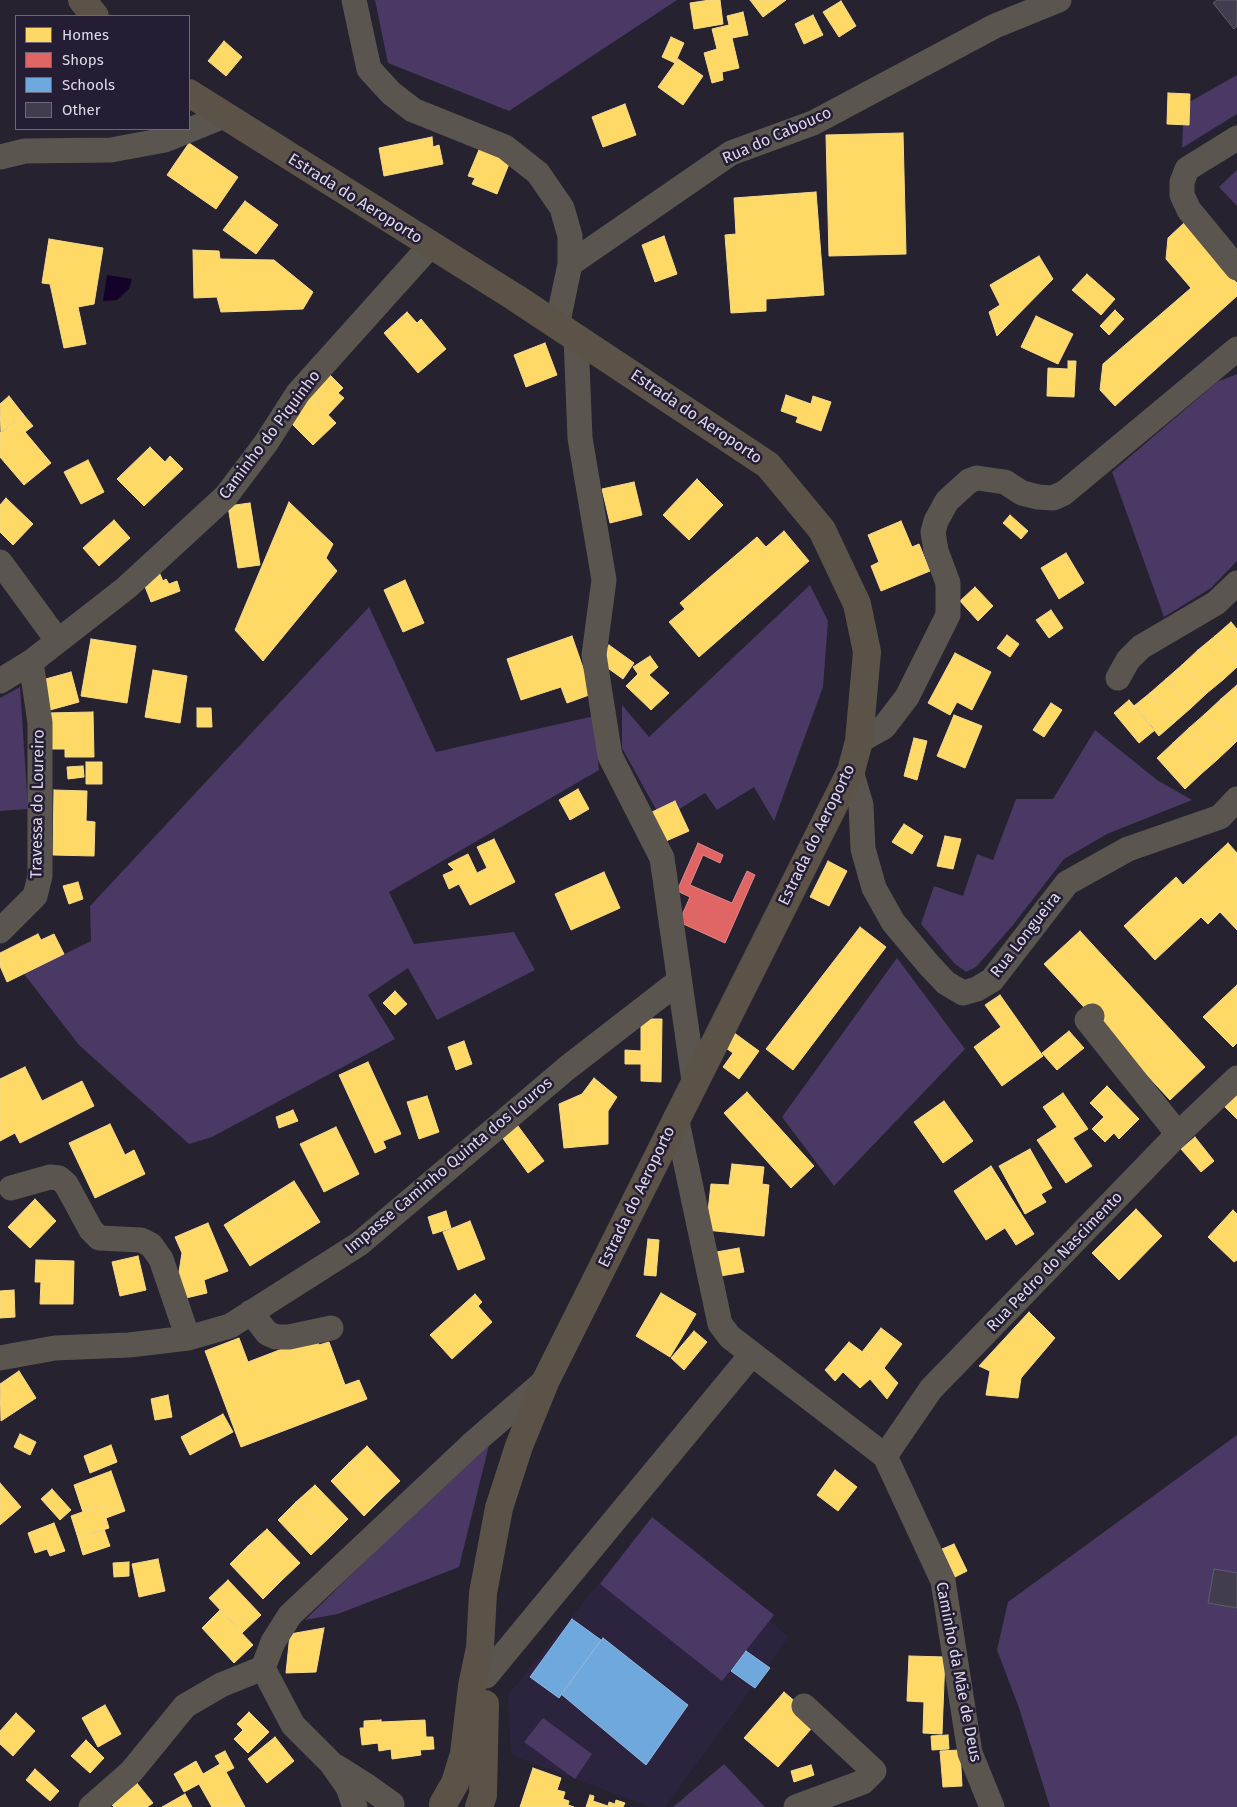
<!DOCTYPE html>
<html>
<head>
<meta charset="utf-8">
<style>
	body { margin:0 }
	#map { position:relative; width:1237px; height:1807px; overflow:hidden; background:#26222f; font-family:"Fira Sans",sans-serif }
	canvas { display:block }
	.legend { position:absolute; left:15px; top:15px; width:175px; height:115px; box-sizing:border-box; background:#251d34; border:1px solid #6f687c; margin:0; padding:6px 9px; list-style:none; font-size:15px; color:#ded9e9 }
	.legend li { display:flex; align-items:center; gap:10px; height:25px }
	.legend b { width:25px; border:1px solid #6f687c }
</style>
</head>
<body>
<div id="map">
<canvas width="1237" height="1807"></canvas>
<ul class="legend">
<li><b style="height:14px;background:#ffd966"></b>Homes</li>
<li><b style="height:14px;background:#e06666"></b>Shops</li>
<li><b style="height:14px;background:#6fa8dc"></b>Schools</li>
<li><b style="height:14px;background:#433c4f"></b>Other</li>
</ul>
</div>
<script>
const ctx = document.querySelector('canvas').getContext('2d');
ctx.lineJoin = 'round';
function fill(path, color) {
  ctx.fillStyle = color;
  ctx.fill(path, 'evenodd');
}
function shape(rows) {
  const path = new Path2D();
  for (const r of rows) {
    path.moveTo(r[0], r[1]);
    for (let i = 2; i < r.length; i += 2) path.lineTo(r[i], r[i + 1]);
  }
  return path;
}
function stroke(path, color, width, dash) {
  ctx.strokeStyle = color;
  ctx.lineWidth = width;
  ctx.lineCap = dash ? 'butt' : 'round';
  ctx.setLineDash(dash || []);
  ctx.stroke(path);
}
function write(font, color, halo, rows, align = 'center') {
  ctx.font = font + ' "Fira Sans",sans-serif';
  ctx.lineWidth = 5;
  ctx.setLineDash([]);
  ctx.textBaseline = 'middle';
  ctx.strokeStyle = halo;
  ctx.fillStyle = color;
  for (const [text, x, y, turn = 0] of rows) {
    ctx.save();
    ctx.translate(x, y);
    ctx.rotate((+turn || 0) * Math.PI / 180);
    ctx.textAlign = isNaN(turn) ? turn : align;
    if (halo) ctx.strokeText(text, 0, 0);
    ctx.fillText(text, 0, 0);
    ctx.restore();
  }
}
const built = shape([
	[652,1517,789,1637,665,1807,650,1807,511,1755,508,1695]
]);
const green = shape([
	[375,0,677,0,509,111,388,63],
	[1237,75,1237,114,1182,148,1184,105],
	[1237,170,1237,206,1219,187],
	[1237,374,1237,561,1211,588,1164,617,1112,472,1217,382],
	[810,585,828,621,823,687,774,821,754,787,717,810,705,793,662,820,622,748,622,705,649,737],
	[369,607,436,752,594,716,599,770,389,892,414,944,514,932,535,970,437,1020,408,968,368,995,395,1039,212,1137,189,1144,79,1045,24,974,91,941,90,906],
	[20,687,28,809,0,811,0,698],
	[1095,730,1157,780,1192,800,1107,834,1064,859,1013,925,976,967,966,972,954,963,921,924,934,886,963,896,977,854,993,860,1016,799,1053,799],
	[897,958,965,1049,834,1186,782,1117],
	[1237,1435,1237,1807,1050,1807,1019,1708,997,1650,1008,1602],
	[490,1441,459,1567,338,1614,305,1620,442,1486],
	[652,1517,774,1615,722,1681,600,1584],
	[543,1718,592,1754,575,1779,524,1742],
	[724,1764,765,1807,673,1807]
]);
const water = shape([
	[107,275,132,279,129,289,117,300,103,301]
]);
const homes = shape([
	[710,0,720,0,723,24,694,29,690,3,710,0],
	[750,0,786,0,763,17,750,0],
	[841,1,856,26,839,37,823,12,841,1],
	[743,12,748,35,732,38,739,68,722,72,723,80,712,83,704,53,717,49,712,29,729,25,727,16,743,12],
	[813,15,823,35,804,44,795,24,813,15],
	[671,37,684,43,675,63,662,57,671,37],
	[224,41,242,57,226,76,208,61,224,41],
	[678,59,703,76,683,105,658,87,678,59],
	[1168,93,1190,94,1189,125,1167,124,1168,93],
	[625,104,636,135,603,147,592,117,625,104],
	[903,133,906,254,829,256,826,135,903,133],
	[432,137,433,147,439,145,443,164,384,176,379,148,432,137],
	[189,143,238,177,216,209,167,175,189,143],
	[481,145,509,164,497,194,472,184,475,178,468,176,481,145],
	[816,192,824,295,766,299,766,311,731,313,725,235,736,234,734,198,816,192],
	[245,201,278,225,256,254,223,230,245,201],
	[1184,223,1237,283,1237,296,1115,406,1100,390,1103,364,1191,288,1166,259,1168,238,1184,223],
	[664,236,677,274,655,282,642,245,664,236],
	[49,239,103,248,94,304,78,307,86,344,64,348,50,284,42,283,49,239],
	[193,250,219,251,220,259,274,260,313,292,303,309,221,312,217,297,194,298,193,250],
	[1039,256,1053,279,997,336,989,312,1000,305,990,285,1039,256],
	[1087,274,1115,299,1101,315,1072,290,1087,274],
	[1115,310,1124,319,1109,335,1100,326,1115,310],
	[407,312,417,323,421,319,446,349,418,373,384,333,407,312],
	[1036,316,1073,334,1058,364,1021,347,1036,316],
	[545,343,557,375,526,387,514,355,545,343],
	[1068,361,1076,361,1074,397,1047,396,1048,368,1068,369,1068,361],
	[328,373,343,388,338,393,344,398,328,415,308,394,328,373],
	[308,394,336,423,313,445,285,417,308,394],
	[786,395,811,404,813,396,831,402,821,431,796,422,798,417,781,411,786,395],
	[9,396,23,414,1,433,0,404,9,396],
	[23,414,33,426,25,432,51,463,24,485,0,457,0,433,23,414],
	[150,447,165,462,170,456,183,469,144,506,117,479,150,447],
	[88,460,104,492,81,504,64,472,88,460],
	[697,479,723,505,689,540,663,515,697,479],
	[634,482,642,515,610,523,602,489,634,482],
	[6,498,33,524,13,545,0,532,0,505,6,498],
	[289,502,333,544,326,558,337,571,263,661,235,630,289,502],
	[250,503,260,565,238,568,228,506,250,503],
	[1010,515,1028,531,1021,539,1003,523,1010,515],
	[114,520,130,538,99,566,83,548,114,520],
	[901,521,912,547,919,544,930,571,881,591,871,566,879,562,868,535,901,521],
	[784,531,809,561,699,657,669,622,685,609,680,603,757,537,766,547,784,531],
	[1066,553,1084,583,1059,599,1041,568,1066,553],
	[159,572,163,581,166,579,169,584,177,581,180,591,151,602,144,584,159,572],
	[405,580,424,623,403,632,384,590,405,580],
	[975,587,993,606,978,621,960,601,975,587],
	[1051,610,1063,628,1049,638,1036,620,1051,610],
	[1231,622,1237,629,1237,662,1215,636,1231,622],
	[1007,635,1019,644,1010,657,997,648,1007,635],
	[572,636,592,694,567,703,561,687,521,700,507,659,572,636],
	[1215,636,1237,662,1237,667,1224,679,1198,650,1215,636],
	[91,639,136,646,127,703,81,696,91,639],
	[609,645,634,663,623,679,598,661,609,645],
	[1198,650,1224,679,1207,693,1182,665,1198,650],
	[955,653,991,672,972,710,957,702,950,715,928,703,955,653],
	[650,656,658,667,649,675,669,693,651,710,626,686,638,674,633,667,650,656],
	[1182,665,1207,693,1191,708,1166,679,1182,665],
	[153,670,187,676,180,723,145,717,153,670],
	[71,672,79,702,50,710,42,680,71,672],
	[1166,679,1191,708,1175,722,1150,693,1166,679],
	[1237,685,1237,717,1221,699,1237,685],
	[1150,693,1175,722,1159,736,1134,706,1150,693],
	[1221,699,1237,717,1237,741,1233,745,1205,714,1221,699],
	[1129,700,1155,730,1139,743,1114,713,1129,700],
	[1051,703,1062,710,1044,737,1033,730,1051,703],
	[197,708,211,708,212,727,197,727,197,708],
	[93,712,94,757,65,757,65,749,48,749,47,713,93,712],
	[1205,714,1233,745,1217,760,1189,728,1205,714],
	[954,715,982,726,965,768,937,756,954,715],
	[1189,728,1217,760,1201,774,1173,743,1189,728],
	[914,738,927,741,917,780,904,776,914,738],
	[1173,743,1201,774,1185,789,1157,758,1173,743],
	[86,762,102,762,102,784,86,784,86,762],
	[83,766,84,777,68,779,67,767,83,766],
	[578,789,589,809,570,820,559,800,578,789],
	[54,790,87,791,86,821,95,822,94,856,53,855,54,790],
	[675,801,689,831,666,841,652,812,675,801],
	[904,824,923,836,912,854,892,842,904,824],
	[945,836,961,839,953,869,937,866,945,836],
	[494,839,515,882,470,905,459,884,449,889,443,875,454,870,448,864,468,854,477,873,487,868,477,847,494,839],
	[1228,843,1237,853,1237,930,1220,912,1208,924,1201,917,1155,960,1124,926,1176,877,1183,885,1228,843],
	[828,861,847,871,829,906,810,897,828,861],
	[604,872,620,908,571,930,555,894,604,872],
	[78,882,83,899,69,904,63,886,78,882],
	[860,927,886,947,793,1070,766,1049,860,927],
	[1080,931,1205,1067,1170,1100,1044,964,1080,931],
	[38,934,41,940,54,934,64,954,7,982,0,966,0,953,38,934],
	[1237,985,1237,1043,1233,1047,1203,1017,1237,985],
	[395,991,407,1004,395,1015,383,1003,395,991],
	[1000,995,1043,1056,1002,1086,974,1047,1001,1027,985,1005,1000,995],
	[641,1019,662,1019,661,1082,641,1081,641,1064,625,1064,625,1050,641,1051,641,1019],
	[1069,1031,1084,1048,1057,1070,1042,1053,1069,1031],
	[733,1032,759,1051,739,1079,723,1067,733,1053,723,1046,733,1032],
	[464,1041,472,1064,456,1070,448,1047,464,1041],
	[368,1062,401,1134,383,1141,386,1148,375,1153,339,1075,368,1062],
	[25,1067,42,1101,82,1081,94,1106,20,1143,15,1133,0,1141,0,1079,25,1067],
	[594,1078,617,1097,608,1111,608,1144,564,1148,559,1104,582,1094,594,1078],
	[1107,1086,1139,1119,1119,1139,1114,1133,1105,1142,1092,1129,1104,1117,1090,1103,1107,1086],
	[1237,1091,1237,1119,1223,1105,1237,1091],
	[747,1092,814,1166,791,1188,724,1113,747,1092],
	[1063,1093,1088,1129,1073,1138,1092,1166,1066,1183,1037,1140,1057,1127,1043,1107,1063,1093],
	[427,1096,439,1132,419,1139,407,1102,427,1096],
	[944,1101,973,1141,943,1163,914,1122,944,1101],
	[293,1110,298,1121,279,1128,276,1117,293,1110],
	[515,1122,544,1161,528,1173,499,1133,515,1122],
	[110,1124,125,1155,134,1150,145,1174,95,1198,69,1143,110,1124],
	[336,1127,359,1174,324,1192,300,1144,336,1127],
	[1195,1137,1214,1161,1201,1172,1181,1149,1195,1137],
	[1030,1149,1052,1188,1041,1194,1046,1202,1025,1214,999,1166,1030,1149],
	[732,1164,764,1167,762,1184,769,1185,764,1236,706,1230,711,1184,729,1185,732,1164],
	[991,1166,1034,1234,1016,1245,1005,1228,986,1240,954,1191,991,1166],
	[294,1181,320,1222,250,1266,224,1225,294,1181],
	[35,1199,56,1221,30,1248,8,1227,35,1199],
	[1136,1209,1162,1236,1119,1280,1092,1253,1136,1209],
	[1233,1210,1237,1214,1237,1260,1234,1262,1208,1237,1233,1210],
	[446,1211,451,1228,433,1234,428,1217,446,1211],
	[470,1221,485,1259,458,1270,443,1232,470,1221],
	[208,1223,228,1271,204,1280,207,1293,186,1298,179,1272,182,1253,175,1237,208,1223],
	[648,1239,659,1240,656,1276,644,1275,648,1239],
	[739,1248,744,1272,715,1277,711,1253,739,1248],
	[138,1256,146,1290,120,1296,112,1262,138,1256],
	[36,1260,74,1261,73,1304,40,1304,41,1282,35,1282,36,1260],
	[14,1290,15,1317,0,1318,0,1291,14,1290],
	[661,1293,696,1314,670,1357,636,1336,661,1293],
	[475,1294,482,1302,478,1306,492,1322,452,1359,430,1335,475,1294],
	[1029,1312,1055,1338,1021,1378,1018,1398,986,1395,990,1371,979,1366,1029,1312],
	[881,1328,902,1344,884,1368,862,1352,881,1328],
	[694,1331,707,1342,684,1370,671,1358,694,1331],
	[316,1336,319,1345,329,1342,345,1385,359,1380,367,1399,241,1447,205,1351,239,1338,248,1362,316,1336],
	[849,1342,884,1368,898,1383,887,1399,870,1379,860,1388,843,1372,835,1381,825,1370,849,1342],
	[19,1371,36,1398,1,1421,0,1384,19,1371],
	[168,1395,172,1417,155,1420,151,1399,168,1395],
	[223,1414,233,1432,190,1455,181,1437,223,1414],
	[20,1434,36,1442,30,1455,14,1447,20,1434],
	[111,1445,117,1462,90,1473,84,1456,111,1445],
	[367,1446,400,1481,382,1498,349,1463,367,1446],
	[349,1463,382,1498,364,1516,331,1481,349,1463],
	[835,1470,857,1487,838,1511,817,1495,835,1470],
	[111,1471,125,1511,106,1518,102,1505,83,1512,74,1485,111,1471],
	[0,1483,21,1507,0,1525,0,1483],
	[315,1485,348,1519,330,1537,296,1502,315,1485],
	[52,1489,71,1510,60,1520,41,1499,52,1489],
	[296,1502,330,1537,311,1555,278,1520,296,1502],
	[102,1505,109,1528,78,1538,71,1516,102,1505],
	[54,1523,65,1551,50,1556,47,1549,35,1553,28,1533,54,1523],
	[104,1529,110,1546,83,1555,78,1538,104,1529],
	[267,1529,300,1563,281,1581,248,1546,267,1529],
	[954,1544,967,1571,955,1577,942,1549,954,1544],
	[248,1546,281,1581,263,1599,230,1564,248,1546],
	[158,1559,165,1591,139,1597,132,1564,158,1559],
	[129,1562,129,1576,114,1577,113,1563,129,1562],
	[228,1580,261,1615,242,1633,209,1598,228,1580],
	[220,1610,253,1645,234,1663,202,1628,220,1610],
	[324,1628,316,1672,286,1673,290,1634,324,1628],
	[909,1656,945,1657,942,1734,923,1733,924,1702,907,1701,909,1656],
	[784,1692,818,1721,778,1767,744,1738,784,1692],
	[105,1705,121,1734,98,1747,82,1718,105,1705],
	[249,1712,269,1732,248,1753,234,1739,243,1730,237,1724,249,1712],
	[16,1713,35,1731,13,1756,0,1744,0,1731,16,1713],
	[381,1720,381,1722,425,1720,426,1737,433,1737,434,1749,420,1750,421,1755,392,1759,391,1749,379,1751,378,1743,362,1745,360,1728,364,1728,364,1721,381,1720],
	[948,1735,949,1749,932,1750,931,1736,948,1735],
	[275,1737,294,1761,267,1783,248,1759,275,1737],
	[86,1740,104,1758,90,1773,71,1756,86,1740],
	[960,1750,962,1786,943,1787,940,1751,960,1750],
	[225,1751,234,1768,226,1772,245,1807,212,1807,199,1784,184,1792,174,1774,196,1761,203,1774,220,1764,215,1756,225,1751],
	[811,1765,814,1775,794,1782,791,1771,811,1765],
	[533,1768,561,1778,557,1790,565,1792,563,1799,569,1801,568,1805,574,1807,520,1807,533,1768],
	[35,1769,59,1791,50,1801,26,1780,35,1769],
	[136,1782,153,1803,147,1807,114,1807,110,1803,136,1782],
	[185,1794,192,1807,162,1807,185,1794],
	[590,1795,594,1796,593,1801,608,1806,609,1802,615,1804,616,1800,625,1803,623,1807,586,1807,590,1795]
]);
const shops = shape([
	[698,843,723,855,720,863,703,855,690,885,732,903,747,871,755,875,725,943,679,922,690,897,677,891,698,843]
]);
const schools = shape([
	[572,1619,601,1640,559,1698,530,1677,572,1619],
	[603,1638,688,1705,646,1765,561,1694,603,1638],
	[746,1651,770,1668,755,1688,731,1671,746,1651]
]);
const building = shape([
	[1217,0,1237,0,1237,26,1234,29,1213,3,1217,0],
	[1214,1569,1237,1573,1237,1608,1208,1603,1214,1569]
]);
const minor = shape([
	[354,0,369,69,391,93,413,110,505,147,538,173,562,208,570,236,570,264,557,326],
	[1237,138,1187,169,1182,182,1182,195,1189,210,1237,268],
	[0,157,25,151,111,150,165,140,224,116],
	[570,264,731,153,813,123,995,26,1059,0],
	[576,337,580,438,604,580,594,655,610,756,662,858,694,1081],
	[0,562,58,641],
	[1118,678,1128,660,1141,647,1216,603,1237,583],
	[0,681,31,662,126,588,226,496,266,443,298,393,430,246],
	[859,741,884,727,907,697,948,615,948,583,936,551,933,532,936,521,947,501,969,481,977,478,1005,482,1022,493,1038,497,1053,498,1064,493,1237,349],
	[851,771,861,805,863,849,874,888,893,922,929,965,946,983,963,993,977,989,992,980,1067,883,1128,849,1220,817,1237,799],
	[0,931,35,896,40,876,40,723,31,662],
	[1092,1016,1087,1020,1178,1134],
	[676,1117,720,1324,730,1337,885,1456,943,1581,970,1753,992,1807],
	[11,1188,50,1177,59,1178,66,1184,91,1230,99,1238,141,1240,151,1245,161,1259,188,1338],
	[251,1312,267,1333,276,1337,289,1337,331,1328],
	[0,1358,55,1348,129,1345,188,1338,230,1326,359,1244,567,1068,678,982],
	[885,1456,931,1389,1178,1134,1237,1078],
	[263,1668,273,1642,290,1615,471,1445,546,1380],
	[486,1676,752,1354],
	[337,1767,364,1784,392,1804],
	[91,1807,131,1772,185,1706,221,1685,263,1668,293,1725,331,1763,348,1787,355,1807],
	[796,1807,863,1782,874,1771,804,1706]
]);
const major = shape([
	[82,0,95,16],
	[189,93,516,298,768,465,822,530,857,604,867,652,859,741,851,771,546,1380,519,1446,499,1508,483,1593,480,1648,472,1686,464,1754,455,1783,443,1804],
	[479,1807,483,1795,485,1704]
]);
const streetNames = [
	["Rua do Cabouco",777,136,-24],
	["Estrada do Aeroporto",355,199,32],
	["Estrada do Aeroporto",696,417,34],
	["Caminho do Piquinho",270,435,-53],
	["Travessa do Loureiro",38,804,-89],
	["Estrada do Aeroporto",817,835,-64],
	["Rua Longueira",1026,935,-52],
	["Impasse Caminho Quinta dos Louros",449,1166,-40],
	["Estrada do Aeroporto",637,1197,-64],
	["Rua Pedro do Nascimento",1055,1262,-46],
	["Caminho da Mãe de Deus",958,1672,79]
];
fill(built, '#2c233f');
fill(green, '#493964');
fill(water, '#13032a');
fill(homes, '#ffd966');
stroke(homes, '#f5d98d', 1);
fill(shops, '#e06666');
stroke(shops, '#df888d', 1);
fill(schools, '#6fa8dc');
stroke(schools, '#90b7e0', 1);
fill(building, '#433c4f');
stroke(building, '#605d68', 1);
stroke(minor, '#5a554f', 25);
stroke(major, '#5b5347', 28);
write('16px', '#ded9e9', '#251d34', streetNames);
</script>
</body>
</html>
